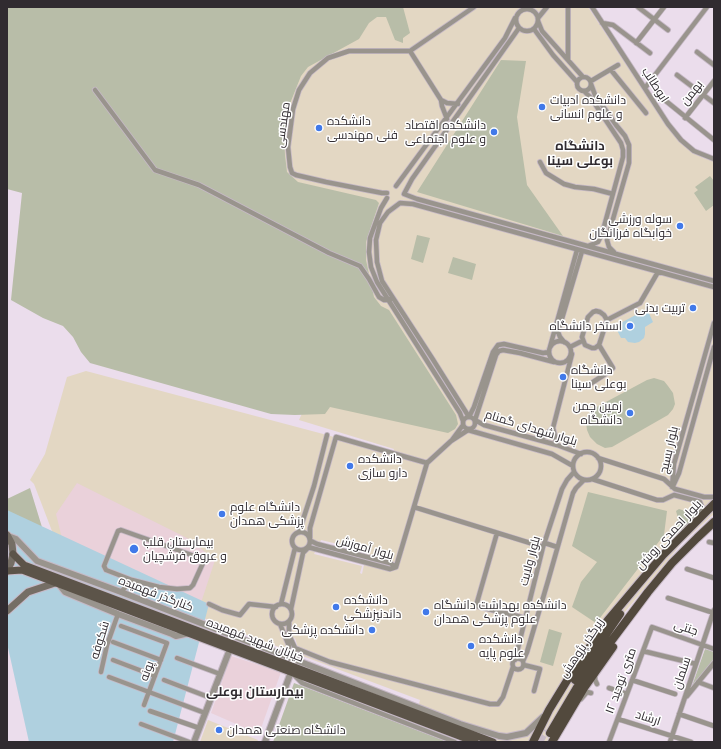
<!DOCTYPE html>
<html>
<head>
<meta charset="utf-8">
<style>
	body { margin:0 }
	#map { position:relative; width:721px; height:749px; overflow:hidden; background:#ebddec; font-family:Quicksand,sans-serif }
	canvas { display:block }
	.frame { position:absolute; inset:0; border:8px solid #302b30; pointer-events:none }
</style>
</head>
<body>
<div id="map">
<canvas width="721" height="749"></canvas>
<div class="frame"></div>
</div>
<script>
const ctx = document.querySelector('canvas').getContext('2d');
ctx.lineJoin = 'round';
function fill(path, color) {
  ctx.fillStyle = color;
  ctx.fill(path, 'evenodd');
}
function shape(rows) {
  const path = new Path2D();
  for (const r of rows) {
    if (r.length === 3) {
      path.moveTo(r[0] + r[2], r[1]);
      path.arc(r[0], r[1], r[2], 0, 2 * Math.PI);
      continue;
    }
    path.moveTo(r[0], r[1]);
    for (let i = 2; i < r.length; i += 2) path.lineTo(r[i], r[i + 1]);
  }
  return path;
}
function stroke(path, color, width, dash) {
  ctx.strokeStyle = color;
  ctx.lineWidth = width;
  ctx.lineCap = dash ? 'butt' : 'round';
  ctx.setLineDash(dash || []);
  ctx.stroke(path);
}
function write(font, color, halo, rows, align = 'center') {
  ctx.font = font + ' Quicksand,Cairo,sans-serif';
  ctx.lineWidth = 3;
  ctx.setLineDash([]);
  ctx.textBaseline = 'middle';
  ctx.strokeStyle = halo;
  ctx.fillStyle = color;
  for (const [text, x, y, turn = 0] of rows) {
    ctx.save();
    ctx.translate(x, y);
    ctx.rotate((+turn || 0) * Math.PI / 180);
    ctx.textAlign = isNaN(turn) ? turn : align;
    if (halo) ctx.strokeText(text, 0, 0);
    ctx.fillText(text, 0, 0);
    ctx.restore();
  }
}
const education = shape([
	[194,7,588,7,666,125,680,140,703,158,714,161,714,514,682,543,625,612,555,718,547,742,485,742,416,716,420,700,300,655,295,638,284,649,65,565,34,484,30,480,45,454,67,377,86,371,327,435,392,454,394,449,299,420,310,396,302,211],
	[321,540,367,551,362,574,360,573,362,566,314,554],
	[208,720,258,740,257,742,200,742]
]);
const medical = shape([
	[77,483,189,539,215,560,199,609,68,563,56,514],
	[231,656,281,672,259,734,211,713]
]);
const green = shape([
	[7,7,403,7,410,33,403,38,403,43,395,40,386,17,377,17,369,23,359,39,308,67,301,76,287,111,284,136,285,155,287,172,298,182,376,200,379,203,366,242,366,260,374,297,381,306,389,310,449,404,456,415,458,424,455,429,448,433,330,407,325,414,295,415,271,414,90,363,81,352,73,337,63,326,43,318,11,300,22,193,7,189],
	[501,60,526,61,517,117,527,185,563,236,417,192],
	[710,176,714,181,714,205,706,211,694,193,698,190,695,187],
	[417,235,430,238,423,263,411,259],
	[453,257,476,264,472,280,448,273],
	[654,378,664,381,668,386,673,393,675,404,673,409,668,415,612,447,605,448,597,444,590,437,587,430,586,421,591,410,647,380],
	[30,488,53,563,7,526,7,499],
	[588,492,667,511,664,535,596,623,572,607,581,582,597,562,572,546],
	[679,509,695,514,696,516,673,539,678,518,676,511],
	[549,629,562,633,553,666,540,662],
	[705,649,714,652,714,660,692,686],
	[294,683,448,742,273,742]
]);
const water = shape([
	[647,309,653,322,645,327,645,334,644,338,639,342,635,343,628,342,625,338,621,338,615,326],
	[7,510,209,604,173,742,29,742,7,643]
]);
const trunkTunnel = shape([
	[539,742,546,730]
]);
const minor = shape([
	[592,7,668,124,681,140,694,151,714,159],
	[638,7,668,30],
	[527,20,11],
	[538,18,547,7],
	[538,21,542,31,583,77],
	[602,23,613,25,650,53],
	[519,28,412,179,404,194,417,199,714,281],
	[534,29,553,55,577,82],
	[636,43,664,7],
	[410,51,441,100],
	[697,52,714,65],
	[568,60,568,7],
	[611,70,646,113],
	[677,75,714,103],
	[584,84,7],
	[591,81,618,65],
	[591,84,595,95,616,125,625,136,629,145,629,163,607,240,609,247,614,252],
	[645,88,707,7],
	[95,90,155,170,199,185,329,253,360,266,369,279,379,297,384,300,389,300,393,298],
	[584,91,591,98,621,143,623,150,623,157,602,234,598,242,588,246],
	[656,93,714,140],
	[685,118,714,81],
	[447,119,442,106,441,100,447,103,458,104],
	[540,162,546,173,564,184,575,187,594,189,613,194],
	[396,186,494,53,505,38,515,18],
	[387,193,382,193,326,182,296,175,292,173,290,167,288,147,293,109,299,90,310,73,328,58,349,51,410,51,474,7],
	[387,198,381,208,370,238,369,252,371,267,377,282,460,413,463,421],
	[596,311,600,312,604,315,607,320,599,345,595,348,592,348,585,345,582,337,588,317,593,312,596,311],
	[607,320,640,303,658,272],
	[560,352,11],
	[564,342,560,337,558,332,582,251],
	[550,347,577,250],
	[570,347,582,341],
	[549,352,543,353,504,344,498,345,493,352,474,407,469,417,432,358,382,281,377,262,376,240,380,223,388,212,400,203,413,204,714,287],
	[554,362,520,353,503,350,499,351,496,355,475,420,484,425,557,445,581,454],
	[587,386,610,371,613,368,599,345],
	[469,423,6],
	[452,440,463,425],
	[540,440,553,428],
	[557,445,553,428,572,354],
	[587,466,14],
	[598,458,664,479,675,489,704,497,714,497],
	[592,479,657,500,663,500,674,495,697,501,700,502,702,507,700,517],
	[673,486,679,473,714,347],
	[672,487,674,464,714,323],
	[414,507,543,547],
	[301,541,9],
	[299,532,314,486,327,435],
	[497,533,476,606,525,618],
	[310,538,310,528,336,437,427,463],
	[311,541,317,544,390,563,396,567],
	[709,542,714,543],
	[545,543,557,547],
	[308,547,390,569,396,567],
	[396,567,427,463,451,441,468,430,552,454,573,466],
	[687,569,714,578],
	[121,592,132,580,159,587,177,589,190,588,193,585,203,563,200,558,121,530,118,531,104,566,106,570,132,580],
	[668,598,714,613],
	[282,614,10],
	[209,604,222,610,240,615,249,604,276,607],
	[281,604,295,548],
	[529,605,540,608],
	[291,609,303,553,307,549],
	[289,622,289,635,295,648,295,660],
	[280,624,289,646,286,656],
	[121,626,167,643,144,705],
	[113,642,161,660],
	[295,648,330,662,490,704,498,704,503,697,513,667],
	[643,651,696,664],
	[177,658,220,674],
	[518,664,5.5],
	[113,660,155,676],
	[515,660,543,547,562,489,567,480,574,472],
	[523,661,527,652,548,581,573,493,576,488,584,480],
	[524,665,540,669,534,691],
	[101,672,107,645,118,614],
	[595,674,595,680,597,684],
	[294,675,302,683,455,742],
	[109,677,205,713],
	[164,680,211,698],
	[632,680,675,694],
	[698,682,714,688],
	[609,688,627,694],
	[687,696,714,663],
	[581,699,587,692,591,693],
	[150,711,199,728],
	[679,714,714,726],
	[618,719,691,742],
	[141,724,189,742],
	[609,742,652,627,714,649],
	[670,742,714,610]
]);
const tertiary = shape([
	[8,536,16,539,37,561,121,592,460,724,499,736,507,737,526,733,543,717],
	[58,583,65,592,118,614,172,634,176,636,189,633],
	[194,742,230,649],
	[265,742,291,672]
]);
const secondary = shape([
	[7,535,12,544,13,554,11,563,7,571],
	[7,611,28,592,55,583]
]);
const primary = shape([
	[13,554,24,565,493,742],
	[7,571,22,570,475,742]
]);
const trunk = shape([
	[575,680,620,614],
	[550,733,579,684,648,592,672,563,697,538,714,522],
	[533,742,549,710,568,679,608,620,663,555,714,504],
	[552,742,584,688,613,647]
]);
const markers = [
	[542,107,4,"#4179e9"],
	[319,128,4,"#4179e9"],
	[494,132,4,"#4179e9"],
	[680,226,4,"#4179e9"],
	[693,308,4,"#4179e9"],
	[630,326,4,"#4179e9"],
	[563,377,4,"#4179e9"],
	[630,413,4,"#4179e9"],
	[350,466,4,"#4179e9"],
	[222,514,4,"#4179e9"],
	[134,549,5,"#4179e9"],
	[336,607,4,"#4179e9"],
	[426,612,4,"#4179e9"],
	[372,630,4,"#4179e9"],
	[471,646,4,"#4179e9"],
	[219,730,4,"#4179e9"]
];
const streetNames = [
	["ابوطالب",655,85,57],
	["بهمن",692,93,-52],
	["مهندسی",283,125,-82],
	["بلوار شهدای گمنام",531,428,17],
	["بلوار بسیج",669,450,-77],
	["بلوار احمدی روشن",669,535,-47],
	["بلوار آموزش",365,548,16],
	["بلوار ولایت",530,561,-75],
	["کنارگذر فهمیده",156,594,21],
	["جنتی",686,628,19],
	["شکوفه",100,640,-73],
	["خیابان شهید فهمیده",255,640,21],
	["زیرگذر پژوهش",582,648,-56],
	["پونه",147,671,-70],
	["سلمان",682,673,-71],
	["۱۲ متری توحید",621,681,-70],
	["ارشاد",648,718,18]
];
const poiNames = [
	["دانشکده ادبیات",550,100],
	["و علوم انسانی",550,114],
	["دانشکده",327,121],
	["فنی مهندسی",327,135],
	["دانشکده اقتصاد",486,125,"right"],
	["و علوم اجتماعی",486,139,"right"],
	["سوله ورزشی",672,219,"right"],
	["خوابگاه فرزانگان",672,233,"right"],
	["تربیت بدنی",685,308,"right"],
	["استخر دانشگاه",622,326,"right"],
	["دانشگاه",571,370],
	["بوعلی سینا",571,384],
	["زمین چمن",622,406,"right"],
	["دانشگاه",622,420,"right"],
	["دانشکده",358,459],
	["دارو سازی",358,473],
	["دانشگاه علوم",230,507],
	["پزشکی همدان",230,521],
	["بیمارستان قلب",143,542],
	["و عروق فرشچیان",143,556],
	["دانشکده",344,600],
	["داندنپزشکی",344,614],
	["دانشکده بهداشت دانشگاه",434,605],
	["علوم پزشکی همدان",434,619],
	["دانشکده پزشکی",364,630,"right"],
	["دانشکده",479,639],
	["علوم پایه",479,653],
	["دانشگاه صنعتی همدان",227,730]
];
const neighbourhoodNames = [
	["دانشگاه",580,146],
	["بوعلی سینا",580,161],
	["بیمارستان بوعلی",255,692]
];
fill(education, '#e3d7c3');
fill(medical, '#ead1da');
fill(green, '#b8bda8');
fill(water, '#afd0df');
stroke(trunkTunnel, '#c6b9c6', 8, [8, 4]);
stroke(minor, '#c6b9c6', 6);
stroke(tertiary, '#c6b9c6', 8);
stroke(secondary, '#c6b9c6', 9);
stroke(primary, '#c6b9c6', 9);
stroke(trunk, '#c6b9c6', 10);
stroke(minor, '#99948d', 4.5);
stroke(tertiary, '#99948d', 6);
stroke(secondary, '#756e65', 7);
stroke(primary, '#5c5449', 7);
stroke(trunk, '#52493d', 8);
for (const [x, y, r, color] of markers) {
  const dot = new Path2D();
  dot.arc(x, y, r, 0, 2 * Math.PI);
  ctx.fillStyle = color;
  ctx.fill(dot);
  stroke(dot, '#fff', 1.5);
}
write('12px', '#302b30', '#fff', streetNames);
write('12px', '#302b30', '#fff', poiNames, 'left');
write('bold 13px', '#302b30', '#fff', neighbourhoodNames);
</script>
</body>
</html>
